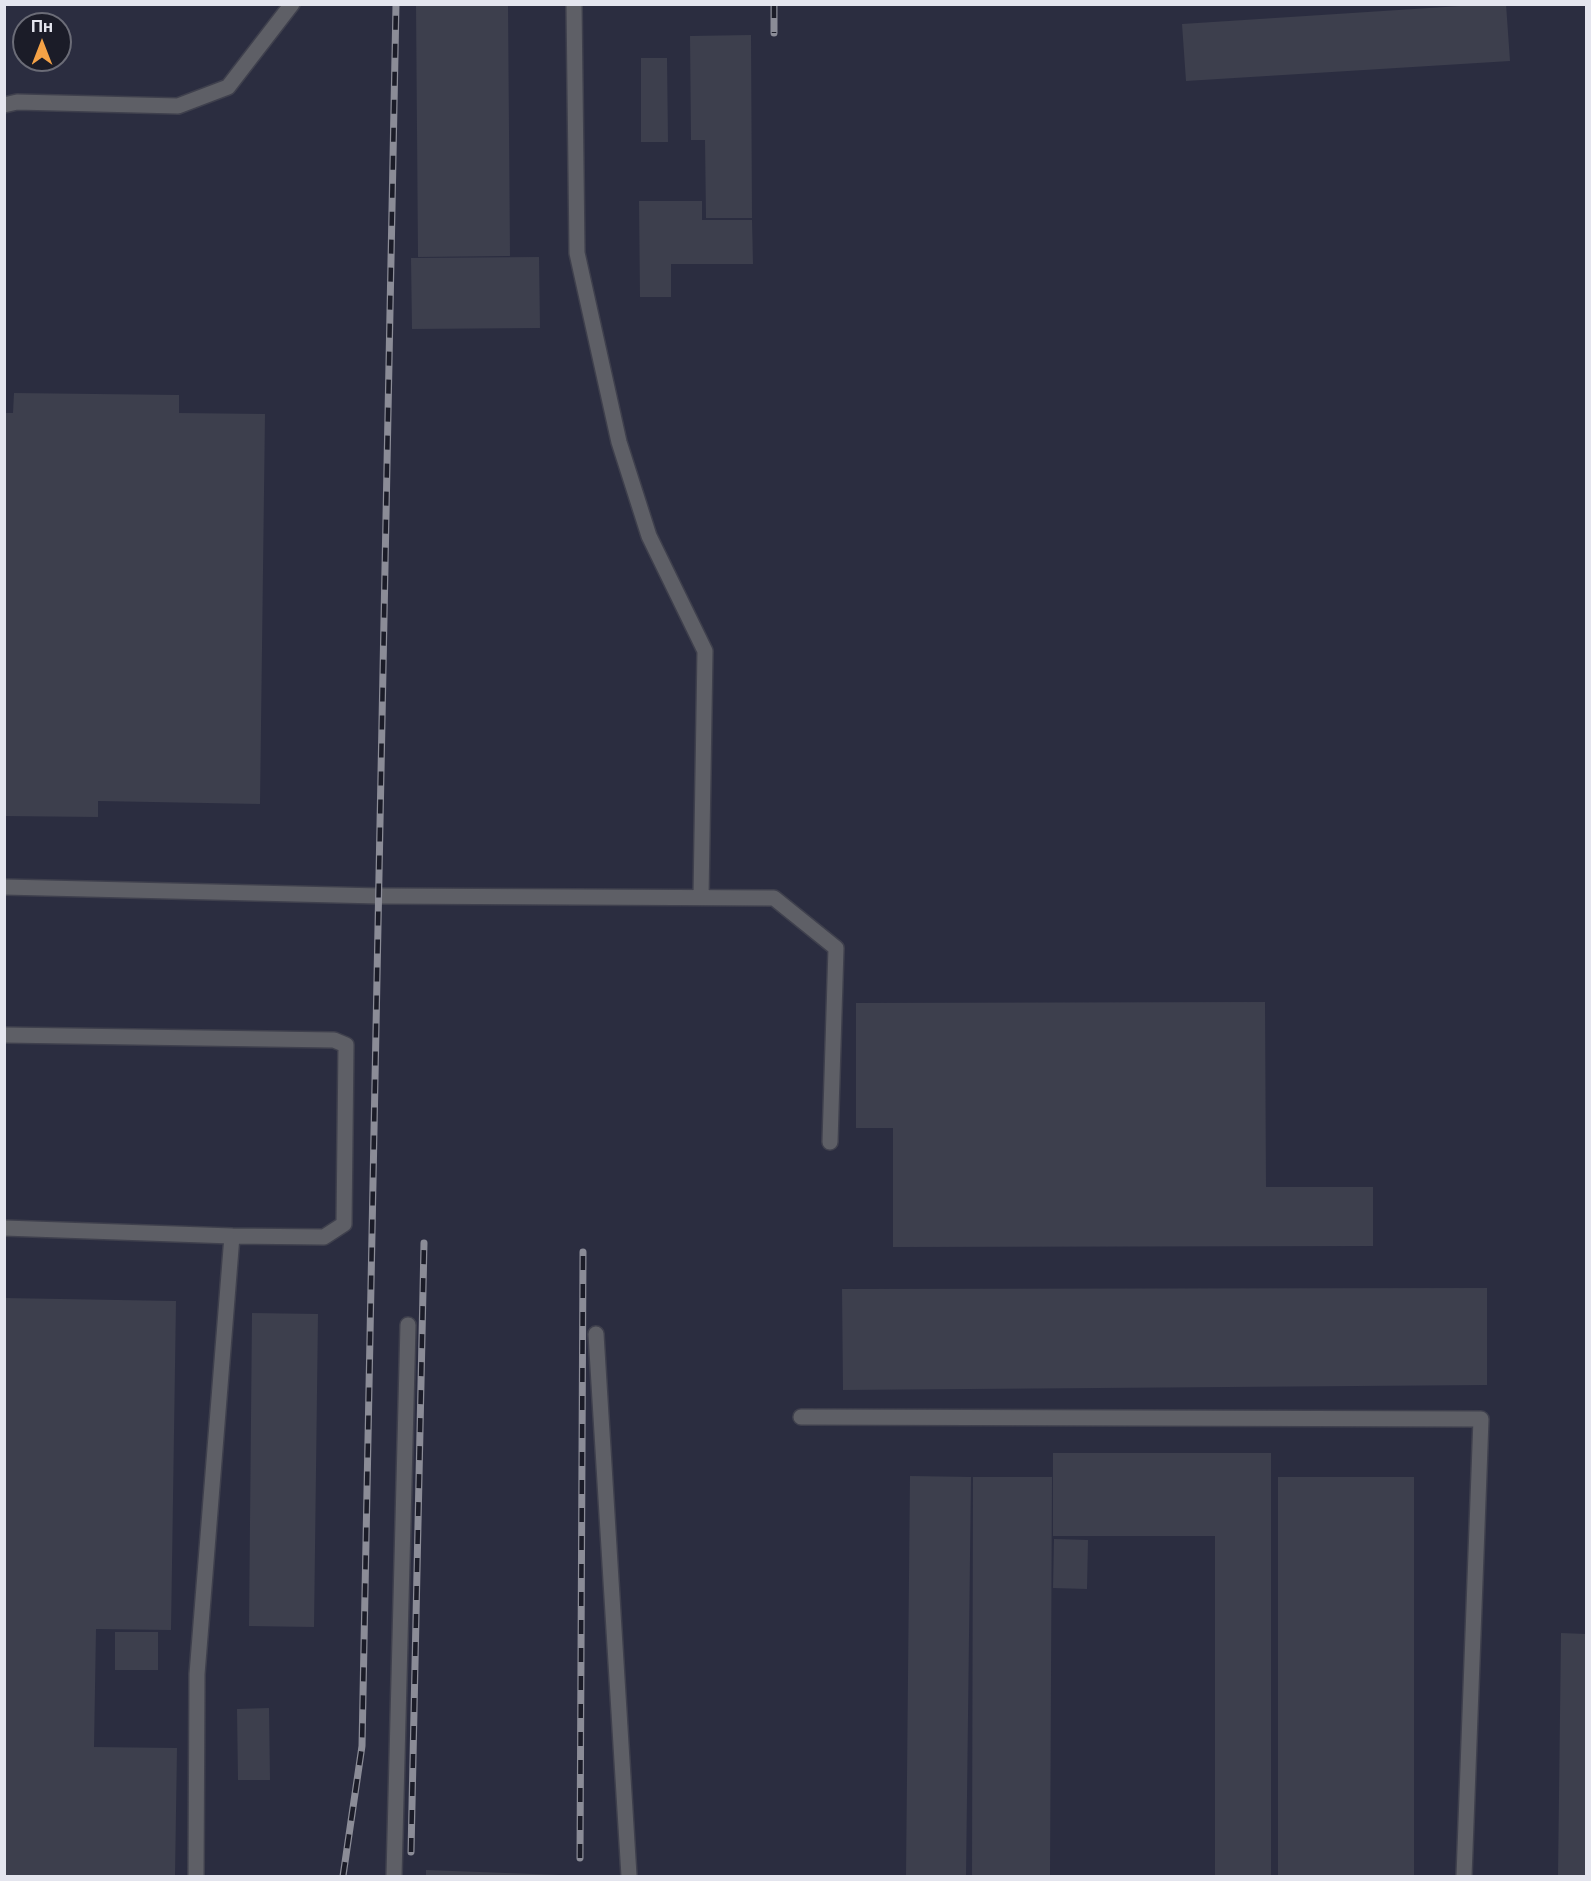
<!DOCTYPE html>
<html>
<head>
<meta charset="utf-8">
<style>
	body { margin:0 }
	#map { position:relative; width:1591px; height:1881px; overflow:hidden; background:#242533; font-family:Inter,sans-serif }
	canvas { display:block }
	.frame { position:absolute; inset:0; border:6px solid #e4e5ee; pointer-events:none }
	.north { position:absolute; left:12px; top:12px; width:60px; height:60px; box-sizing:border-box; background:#1b1c28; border:2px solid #6b6c77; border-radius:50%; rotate:0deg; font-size:16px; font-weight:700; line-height:24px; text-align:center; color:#e4e5ee }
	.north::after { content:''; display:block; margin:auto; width:21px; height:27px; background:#f5a246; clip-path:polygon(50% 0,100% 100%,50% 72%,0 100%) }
</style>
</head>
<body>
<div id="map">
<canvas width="1591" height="1881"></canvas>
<div class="frame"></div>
<div class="north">Пн</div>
</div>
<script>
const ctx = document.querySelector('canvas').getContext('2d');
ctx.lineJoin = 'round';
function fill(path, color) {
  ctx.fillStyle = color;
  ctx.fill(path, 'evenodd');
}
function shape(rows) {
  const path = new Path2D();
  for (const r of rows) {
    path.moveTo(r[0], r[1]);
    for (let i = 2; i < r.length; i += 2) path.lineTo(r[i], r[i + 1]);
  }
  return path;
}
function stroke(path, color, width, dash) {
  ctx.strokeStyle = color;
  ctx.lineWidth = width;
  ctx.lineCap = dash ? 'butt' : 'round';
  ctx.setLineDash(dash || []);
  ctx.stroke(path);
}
const built = shape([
	[5,5,1586,5,1586,1876,5,1876],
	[24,24,60,24,60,60,24,60]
]);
const building = shape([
	[416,4,508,4,510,256,418,257],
	[1491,4,1506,4,1510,61,1186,81,1182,24],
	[751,35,752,218,706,218,705,140,691,140,690,36],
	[641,58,667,58,668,142,641,142],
	[639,201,702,201,702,220,752,220,753,264,671,264,671,297,640,297],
	[539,257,540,328,412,329,411,258],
	[14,393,179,395,179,413,265,414,260,804,98,801,98,817,4,816,4,413,13,413],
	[1265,1002,1266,1187,1373,1187,1373,1246,893,1247,893,1128,856,1128,856,1003],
	[1487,1288,1487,1385,843,1390,842,1289],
	[4,1298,176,1301,171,1630,96,1629,94,1747,177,1748,175,1876,4,1876],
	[252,1313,318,1314,314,1627,249,1626],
	[1053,1453,1271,1453,1271,1876,1215,1876,1215,1536,1053,1536],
	[910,1476,971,1477,966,1876,906,1876],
	[973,1477,1052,1477,1050,1876,972,1876],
	[1278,1477,1414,1477,1414,1876,1278,1876],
	[1054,1539,1088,1540,1087,1589,1053,1588],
	[115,1632,158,1632,158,1670,115,1670],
	[1561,1633,1586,1634,1586,1876,1558,1876],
	[269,1708,270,1780,238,1780,237,1709],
	[426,1870,560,1875,560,1876,426,1876]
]);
const minor = shape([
	[574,4,577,253,619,442,649,536,705,651,701,897],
	[4,105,17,102,178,106,228,87,292,4],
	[4,887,379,896,774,898,836,948,830,1142],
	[4,1035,334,1040,346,1045,344,1224,324,1237,232,1236],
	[4,1228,232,1236,197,1674,196,1876],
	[596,1334,629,1876],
	[801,1417,1481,1419,1464,1876],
	[394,1876,408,1325]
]);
const rail = shape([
	[774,4,774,33],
	[411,1852,424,1243],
	[580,1858,583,1252],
	[343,1876,362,1746,396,4]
]);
fill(built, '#2b2d40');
fill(building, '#3d3f4d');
stroke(minor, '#3f404d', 18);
stroke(minor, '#5e5f66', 15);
stroke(rail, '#8b8c97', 7);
stroke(rail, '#1b1c28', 4.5, [14]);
</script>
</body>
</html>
